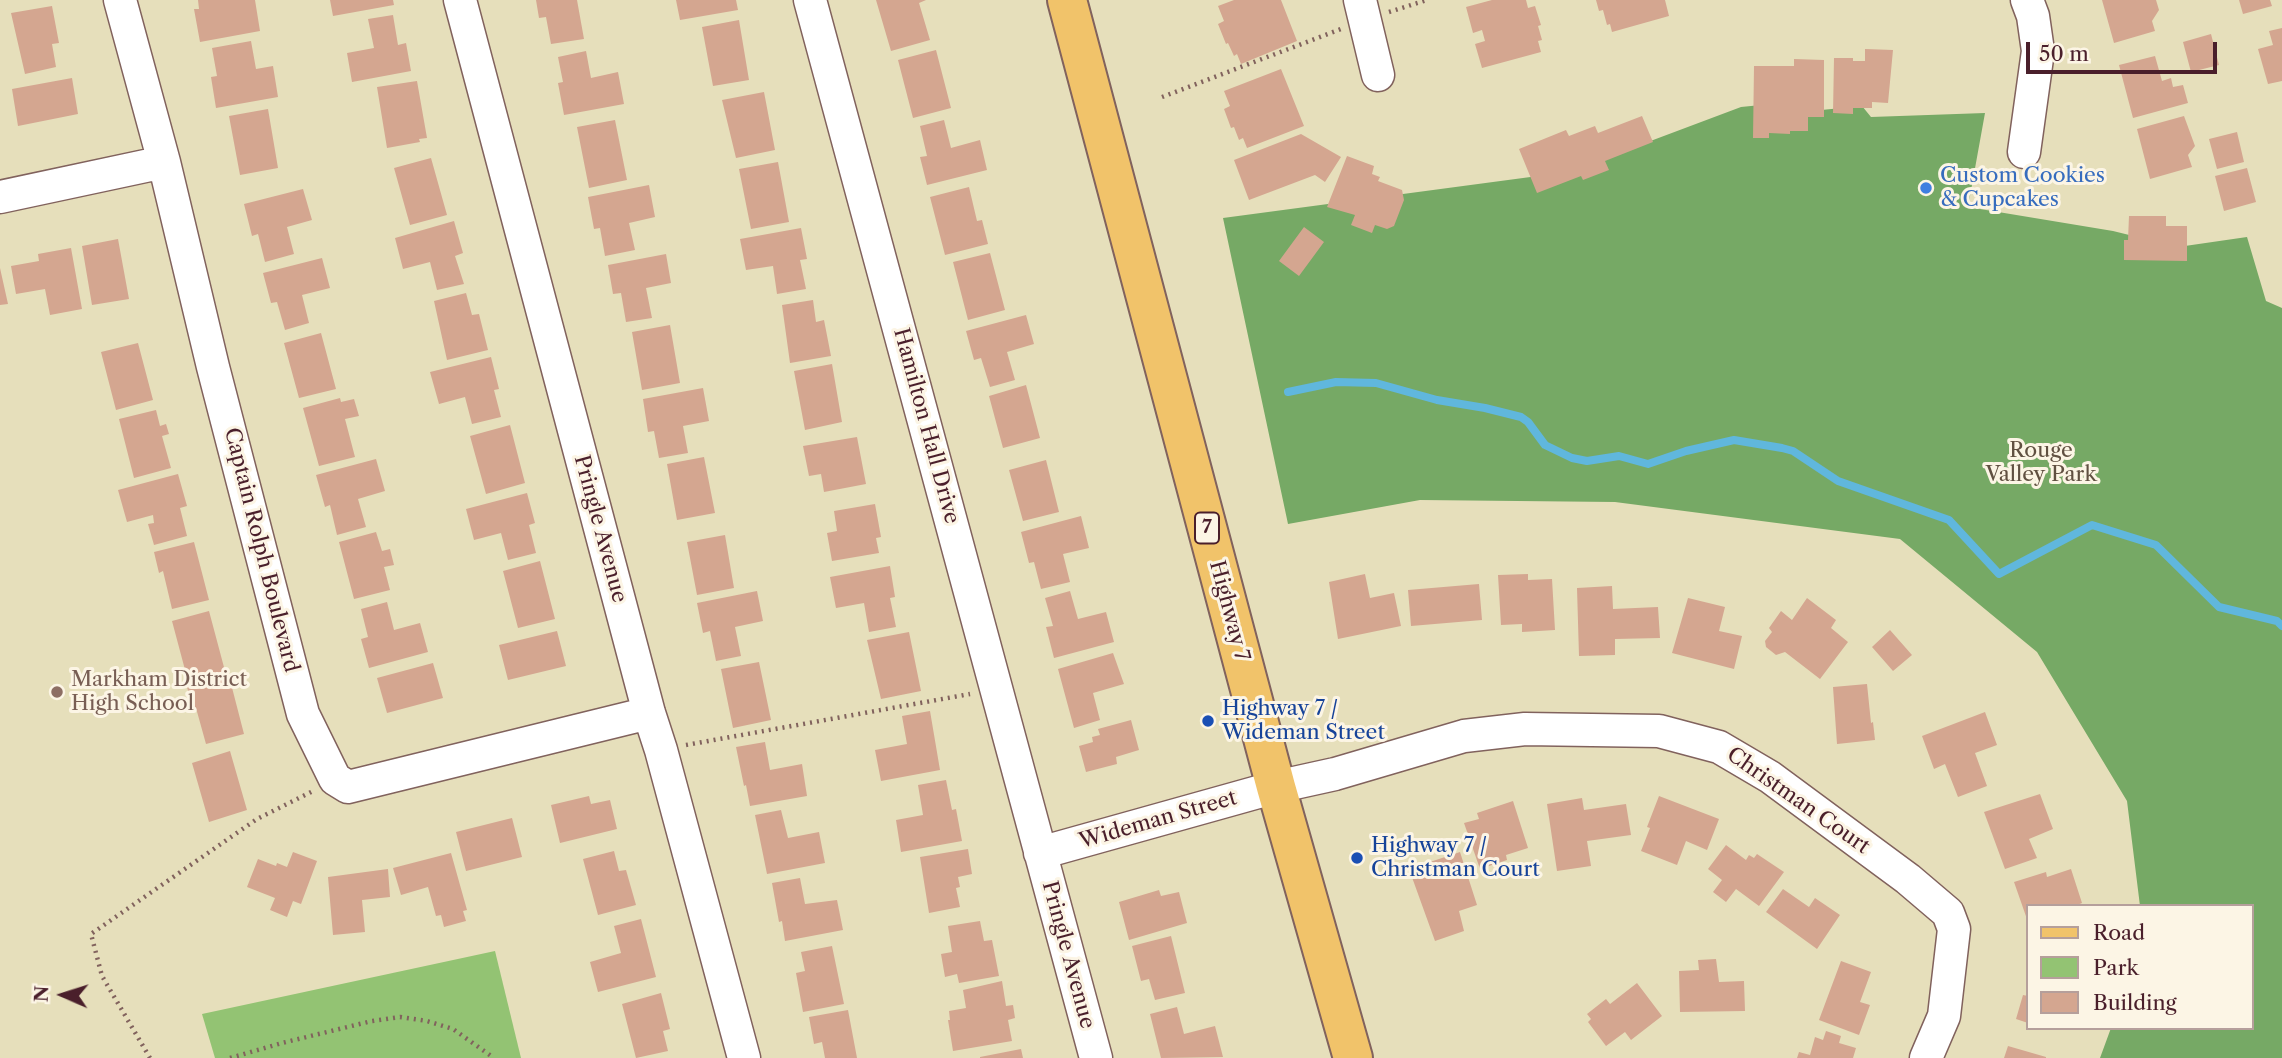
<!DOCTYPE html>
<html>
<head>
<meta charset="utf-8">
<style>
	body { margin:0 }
	#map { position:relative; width:2282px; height:1058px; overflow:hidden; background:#e6dfbb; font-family:"Libre Caslon Text",serif }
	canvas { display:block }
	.legend { position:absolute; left:2026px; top:904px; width:228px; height:126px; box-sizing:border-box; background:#fcf5e5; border:2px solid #b59f9b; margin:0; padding:9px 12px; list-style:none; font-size:21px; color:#4a1f2b }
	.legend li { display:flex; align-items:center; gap:14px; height:35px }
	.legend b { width:35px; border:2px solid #b59f9b }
	.north { position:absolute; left:28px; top:960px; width:70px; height:70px; -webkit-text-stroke:5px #fcf5e5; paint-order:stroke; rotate:273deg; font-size:19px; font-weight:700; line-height:28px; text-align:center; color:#4a1f2b }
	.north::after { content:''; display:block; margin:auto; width:24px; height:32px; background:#4a1f2b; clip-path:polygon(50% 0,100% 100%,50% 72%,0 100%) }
	.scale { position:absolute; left:2026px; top:42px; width:191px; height:32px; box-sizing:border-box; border:4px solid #4a1f2b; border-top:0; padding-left:9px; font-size:21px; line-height:24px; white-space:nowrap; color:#4a1f2b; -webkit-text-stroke:5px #fcf5e5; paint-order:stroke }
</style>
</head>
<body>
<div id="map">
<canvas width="2282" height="1058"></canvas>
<ul class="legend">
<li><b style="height:9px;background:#f1c36a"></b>Road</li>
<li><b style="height:19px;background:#93c373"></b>Park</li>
<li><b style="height:19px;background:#d4a690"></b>Building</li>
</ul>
<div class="north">N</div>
<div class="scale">50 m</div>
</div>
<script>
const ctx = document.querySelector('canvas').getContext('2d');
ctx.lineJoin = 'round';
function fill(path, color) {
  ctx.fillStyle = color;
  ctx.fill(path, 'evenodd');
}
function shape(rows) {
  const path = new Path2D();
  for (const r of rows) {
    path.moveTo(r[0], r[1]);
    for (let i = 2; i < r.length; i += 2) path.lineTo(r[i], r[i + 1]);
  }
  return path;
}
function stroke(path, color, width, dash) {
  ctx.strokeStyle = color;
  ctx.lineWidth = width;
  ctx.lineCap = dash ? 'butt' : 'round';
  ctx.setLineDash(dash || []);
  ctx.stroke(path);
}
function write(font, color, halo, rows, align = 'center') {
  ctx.font = font + ' "Libre Caslon Text",serif';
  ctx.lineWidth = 6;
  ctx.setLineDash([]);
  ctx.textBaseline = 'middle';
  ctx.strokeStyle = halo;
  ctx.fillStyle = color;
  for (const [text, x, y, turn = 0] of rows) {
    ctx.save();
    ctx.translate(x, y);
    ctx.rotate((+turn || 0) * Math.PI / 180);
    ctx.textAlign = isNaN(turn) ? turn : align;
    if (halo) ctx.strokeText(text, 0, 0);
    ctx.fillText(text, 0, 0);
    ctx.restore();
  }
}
const green = shape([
	[495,951,521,1058,215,1058,202,1014]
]);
const forest = shape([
	[1761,105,1801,112,1862,106,1871,117,1985,113,1968,207,2113,231,2178,247,2247,237,2266,301,2282,308,2282,1058,2100,1058,2111,1028,2252,1028,2252,906,2140,906,2127,801,2037,652,1900,539,1615,502,1420,500,1288,524,1223,218,1568,172,1741,107]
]);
const stream = shape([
	[1288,392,1336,382,1376,383,1437,400,1485,408,1521,417,1528,422,1545,445,1572,458,1587,461,1619,456,1648,464,1686,451,1734,440,1782,448,1793,451,1838,481,1949,520,1999,574,2092,525,2156,545,2219,607,2277,621,2282,626]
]);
const building = shape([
	[198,0,255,0,260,31,200,42,194,9,199,9],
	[330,0,393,0,394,5,333,16],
	[536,0,577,0,584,39,551,44,546,17,539,18],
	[676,0,736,0,738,10,680,20],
	[876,0,926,0,919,3,930,40,891,51],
	[1234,0,1281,0,1297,41,1241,64,1237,54,1234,56,1228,43,1226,44,1218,24,1224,21,1218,6],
	[1492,0,1526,0,1528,8,1535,6,1541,25,1538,26,1542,40,1538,41,1541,52,1482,68,1475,44,1485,41,1482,30,1473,33,1466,7],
	[1596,0,1665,0,1669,16,1612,32,1610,24,1607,25,1603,10,1599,11],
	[2102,0,2156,0,2159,10,2152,21,2155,31,2114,43],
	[2239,0,2270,0,2272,6,2243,14],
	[52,6,59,43,52,44,56,67,25,74,11,13],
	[393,15,398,45,406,43,411,71,352,82,347,53,374,48,368,19],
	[739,20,749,80,713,86,702,27],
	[2282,28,2282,81,2268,84,2258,49,2273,45,2269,31],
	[2211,34,2219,65,2191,72,2183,42],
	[251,41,256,69,273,66,278,97,216,108,211,77,217,76,212,48],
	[1865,49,1893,50,1888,103,1872,102,1872,108,1853,108,1853,114,1833,113,1834,58,1853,58,1853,61,1865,61],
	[936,50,951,108,913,118,898,60],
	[586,51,591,78,618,72,624,104,564,115,558,83,563,82,558,57],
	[2155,56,2162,81,2171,78,2173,87,2183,85,2188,103,2133,118,2119,65],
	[1794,59,1824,60,1824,117,1808,117,1808,131,1790,131,1790,134,1769,133,1769,138,1753,138,1754,66,1794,66],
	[1281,69,1304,126,1247,148,1243,138,1239,140,1234,127,1231,128,1224,109,1230,106,1224,91],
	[72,78,78,114,18,126,12,89],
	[417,81,427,138,419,139,420,142,387,148,377,87],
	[764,92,775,150,736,158,722,100],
	[268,109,278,168,240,175,229,116],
	[1642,116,1653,142,1605,161,1609,170,1583,180,1581,176,1537,193,1519,149,1566,130,1569,136,1595,126,1598,133],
	[2184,116,2195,146,2188,155,2192,167,2150,179,2137,129],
	[615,120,627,180,589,188,577,127],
	[944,120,951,148,980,140,987,170,927,185,920,157,927,156,920,126],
	[2237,132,2244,162,2217,169,2209,139],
	[1301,134,1341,157,1325,182,1315,175,1249,200,1234,160],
	[1347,156,1374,166,1372,174,1380,177,1378,181,1402,190,1404,200,1394,226,1387,229,1375,225,1372,233,1351,225,1355,215,1327,207],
	[431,158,447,215,410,225,394,168],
	[778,162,789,222,751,229,739,169],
	[2247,168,2256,202,2224,211,2215,176],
	[649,185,655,217,629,223,635,250,605,256,600,228,594,229,588,197],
	[969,187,977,221,982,220,988,244,945,255,930,197],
	[303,189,312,220,287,227,294,254,265,262,258,234,252,236,244,204],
	[2129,216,2166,216,2166,226,2187,226,2187,261,2124,260,2124,240,2128,240],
	[454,221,463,253,455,256,464,284,437,290,430,262,403,269,395,238],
	[1304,227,1324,242,1299,276,1279,261],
	[801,228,807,259,800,260,806,289,777,294,773,266,746,270,740,239],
	[118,239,129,299,92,305,82,246],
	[71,248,82,309,50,315,45,289,16,294,11,266,39,261,38,254],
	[990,253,1005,310,968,320,953,262],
	[666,254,671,283,646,288,652,318,626,322,621,293,613,294,608,265],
	[322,258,330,288,302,295,309,323,285,330,277,302,271,303,263,273],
	[0,268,8,304,0,305],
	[466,293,472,315,479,314,488,350,447,360,434,301],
	[813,300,816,322,824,320,831,356,790,363,782,305],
	[1026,315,1034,344,1007,352,1015,380,990,387,981,358,974,360,966,331],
	[670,325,680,383,642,390,632,332],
	[321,333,336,389,299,398,284,343],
	[138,343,153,400,116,410,101,352],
	[491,357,499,389,494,390,501,417,472,424,465,397,439,404,430,372],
	[832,364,842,422,805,430,794,371],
	[1026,385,1040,438,1003,448,989,396],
	[703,388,709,421,683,426,688,453,659,458,654,431,648,432,643,399],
	[340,398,341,402,354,399,359,416,345,419,355,457,319,466,303,408],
	[156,410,160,426,166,424,169,434,162,436,171,468,134,478,119,419],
	[510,425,525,483,486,494,470,436],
	[857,437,866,484,824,492,821,474,809,476,803,446],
	[704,457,715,513,677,520,667,464],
	[376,459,385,491,358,499,366,527,337,535,330,505,325,507,316,475],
	[1046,460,1059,512,1023,521,1009,470],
	[178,474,187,506,180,508,187,536,154,545,148,524,154,523,153,515,127,522,118,490],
	[527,493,535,523,529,525,536,553,508,560,501,533,474,540,466,509],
	[875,504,881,537,876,538,879,553,832,561,827,533,837,531,834,511],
	[1081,516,1089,548,1063,554,1070,582,1041,589,1034,562,1029,563,1021,532],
	[376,532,382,551,390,549,394,565,384,567,390,590,354,599,339,542],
	[725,535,734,588,697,595,687,542],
	[194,542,209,600,172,609,163,571,159,573,154,552],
	[540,561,555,619,518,628,503,571],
	[890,566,895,597,890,598,896,627,869,632,864,603,836,608,830,577],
	[1365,574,1370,598,1394,593,1401,626,1338,639,1329,582],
	[1528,574,1528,580,1552,579,1555,630,1522,632,1522,624,1501,625,1498,575],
	[1479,584,1482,620,1411,626,1408,590],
	[1612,586,1613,609,1658,607,1660,638,1615,639,1615,655,1579,656,1577,588],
	[757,591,763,621,735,627,741,656,716,661,710,631,703,633,697,603],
	[1070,591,1078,619,1106,612,1114,642,1054,658,1046,627,1053,626,1045,598],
	[1688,598,1725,607,1719,631,1742,636,1734,669,1672,653],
	[1807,598,1836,620,1831,628,1848,642,1820,679,1785,652,1776,655,1766,647,1765,641,1772,632,1769,628,1781,611,1792,620],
	[387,602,394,630,420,623,428,652,369,668,361,639,368,637,361,609],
	[209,611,225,671,188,681,172,621],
	[1890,630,1912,655,1893,671,1872,647],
	[557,631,566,666,508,680,499,645],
	[909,632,921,691,881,699,867,640],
	[1113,653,1124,684,1093,693,1100,720,1074,728,1058,669],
	[759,662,771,720,733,728,721,669],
	[433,663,443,698,387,713,377,678],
	[229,676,244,734,206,744,196,708,193,709,187,687],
	[1867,684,1871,723,1873,722,1875,740,1837,744,1833,687],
	[930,711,940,770,881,781,875,750,907,744,902,716],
	[1985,712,1997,745,1975,753,1987,786,1958,797,1945,764,1934,769,1922,736],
	[1131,720,1139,750,1116,757,1117,764,1086,772,1079,746,1093,742,1092,737,1100,735,1098,729],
	[765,742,770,770,802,764,807,796,750,806,746,785,744,786,736,747],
	[230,751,247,810,209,822,192,763],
	[946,780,952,810,956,809,962,841,901,852,896,820,923,815,918,785],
	[2040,794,2053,829,2029,839,2037,858,2005,869,1984,812],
	[589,796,591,804,610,800,617,829,560,843,551,805],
	[1659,796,1719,819,1707,850,1686,841,1677,865,1641,851,1650,828,1647,827],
	[1582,798,1584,810,1626,804,1631,835,1587,841,1591,866,1557,871,1547,804],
	[1513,801,1528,848,1506,855,1507,860,1480,869,1464,823,1479,819,1477,813],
	[781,810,788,838,819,832,825,863,767,874,755,815],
	[512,818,522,857,466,871,456,832],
	[1726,845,1746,860,1749,855,1754,858,1757,854,1784,872,1759,906,1736,889,1726,902,1713,892,1722,880,1708,869],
	[968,849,972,874,958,877,960,887,956,888,960,907,929,913,920,857],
	[614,851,619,871,626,870,636,905,598,915,583,859],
	[293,852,317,861,301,904,293,901,287,917,270,910,275,898,247,887,258,859,276,866,277,863,287,867],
	[1460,852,1477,905,1459,911,1464,931,1435,941,1409,869],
	[451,853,467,910,463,911,466,921,444,927,441,915,436,916,428,887,401,895,393,868],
	[388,869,390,897,362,900,365,932,333,935,328,877],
	[2071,869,2082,903,2075,906,2028,906,2028,922,2014,882,2046,872,2047,877],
	[800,878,805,904,837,900,843,930,785,941,782,921,779,922,772,883],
	[1783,889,1809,907,1815,898,1840,915,1817,949,1766,912],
	[1159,890,1161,896,1179,892,1187,923,1129,940,1119,902],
	[641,919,656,977,598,992,590,962,621,953,614,926],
	[980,921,984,941,992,940,999,976,959,983,957,974,945,977,941,954,952,952,948,926],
	[1171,936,1185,993,1155,1000,1149,979,1141,981,1132,946],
	[832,946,844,1004,803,1012,796,973,805,971,801,952],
	[1716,959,1719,982,1744,981,1745,1011,1680,1012,1679,971,1699,970,1698,960],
	[1841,961,1871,972,1860,1002,1870,1005,1859,1035,1819,1020],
	[1002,981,1006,1006,1013,1005,1015,1018,1008,1020,1012,1041,953,1051,948,1020,950,1020,949,1011,966,1008,963,990],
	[1637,983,1662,1016,1631,1040,1625,1032,1606,1046,1588,1022,1591,1019,1587,1014,1606,999,1610,1004],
	[661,993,670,1029,663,1031,668,1051,636,1058,622,1004],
	[2023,995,2028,996,2028,1023,2016,1019],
	[1177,1007,1184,1034,1215,1026,1223,1057,1161,1058,1150,1014],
	[848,1010,857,1058,825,1058,822,1042,814,1044,809,1017],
	[1826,1031,1841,1036,1839,1043,1856,1048,1853,1058,1797,1058,1799,1052,1810,1055,1815,1037,1823,1040],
	[2008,1046,2046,1057,2046,1058,2004,1058],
	[1021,1049,1023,1058,980,1058,980,1057]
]);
const path = shape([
	[1389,12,1427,0],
	[1162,97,1341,29],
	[686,745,970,694],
	[150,1058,102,976,91,934,257,819,313,791],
	[230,1058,282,1043,372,1021,400,1017,427,1021,453,1029,494,1058]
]);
const minor = shape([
	[120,0,164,162,213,367,303,714,335,779,348,787,649,713],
	[460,0,649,713,661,750,744,1058],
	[810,0,1096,1058],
	[1360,0,1378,75],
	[2024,152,2038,51,2033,16,2027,0],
	[0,197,164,162],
	[1040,853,1276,787,1335,774,1464,736,1525,729,1659,731,1719,747,1770,777,1908,879,1948,913,1954,929,1944,1016,1926,1058]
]);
const major = shape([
	[1067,0,1276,787,1353,1058]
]);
const markers = [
	[1926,188,7,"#3f7fe0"],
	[57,692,7,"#8d6e63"],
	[1208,721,7,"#1a4fb4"],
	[1357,858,7,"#1a4fb4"]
];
const shields = [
	[1207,528,24]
];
const shieldNames = [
	["7",1207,528]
];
const shopNames = [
	["Custom Cookies",1940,176],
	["& Cupcakes",1940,200]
];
const streetNames = [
	["Hamilton Hall Drive",926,426,75],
	["Pringle Avenue",600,529,75],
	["Captain Rolph Boulevard",261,550,76],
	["Highway 7",1229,611,75],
	["Christman Court",1798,801,35],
	["Wideman Street",1158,820,-16],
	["Pringle Avenue",1068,955,75]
];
const parkNames = [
	["Rouge",2041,451],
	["Valley Park",2041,475]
];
const educationNames = [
	["Markham District",71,680],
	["High School",71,704]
];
const transitNames = [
	["Highway 7 /",1222,709],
	["Wideman Street",1222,733],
	["Highway 7 /",1371,846],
	["Christman Court",1371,870]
];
fill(green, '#93c373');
fill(forest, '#76a965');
stroke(stream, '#60b7dd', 8);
fill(building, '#d4a690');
stroke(minor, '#81625d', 35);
stroke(major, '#81625d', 42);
stroke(path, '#81625d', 4.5, [2, 5]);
stroke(minor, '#fff', 32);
stroke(major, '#f1c36a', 38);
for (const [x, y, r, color] of markers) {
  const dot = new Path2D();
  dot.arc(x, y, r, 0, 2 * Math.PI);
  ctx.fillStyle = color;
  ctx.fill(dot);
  stroke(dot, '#fcf5e5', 2.5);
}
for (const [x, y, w] of shields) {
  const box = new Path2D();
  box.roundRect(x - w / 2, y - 15.5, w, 31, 5);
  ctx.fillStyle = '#fcf5e5';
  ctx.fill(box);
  stroke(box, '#4a1f2b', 2);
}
write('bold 19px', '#4a1f2b', null, shieldNames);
write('21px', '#366cbe', '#fcf5e5', shopNames, 'left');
write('21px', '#4a1f2b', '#fcf5e5', streetNames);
write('21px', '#605041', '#fcf5e5', parkNames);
write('21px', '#785e54', '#fcf5e5', educationNames, 'left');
write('21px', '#164399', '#fcf5e5', transitNames, 'left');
</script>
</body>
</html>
